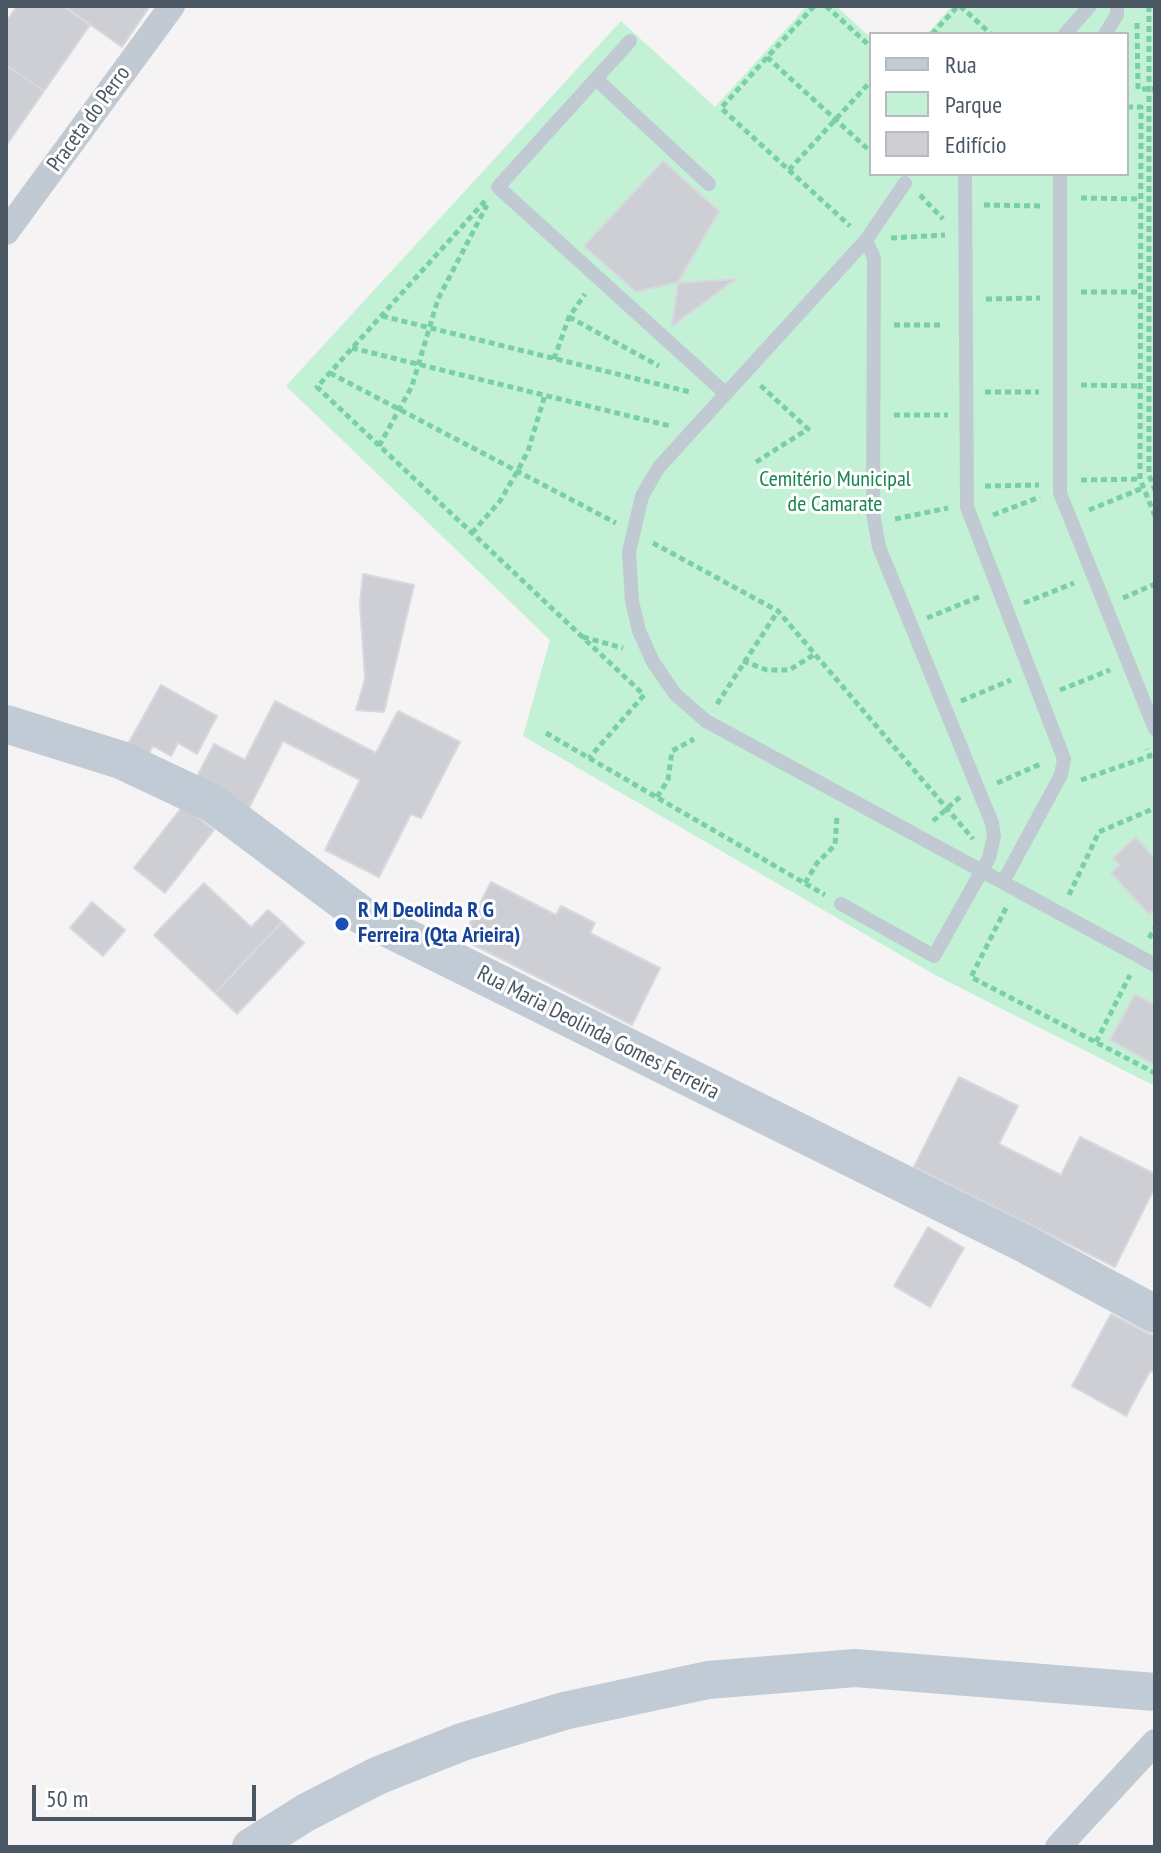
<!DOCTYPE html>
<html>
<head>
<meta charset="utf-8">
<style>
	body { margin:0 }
	#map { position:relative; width:1161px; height:1853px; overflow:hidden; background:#f5f3f3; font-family:"PT Sans Narrow",sans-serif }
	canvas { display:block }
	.frame { position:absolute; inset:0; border:8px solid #4a5661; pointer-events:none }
	.legend { position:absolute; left:869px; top:32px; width:260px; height:144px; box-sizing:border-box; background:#fff; border:2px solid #b7bbc0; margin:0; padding:10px 14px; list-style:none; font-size:24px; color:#4a5661 }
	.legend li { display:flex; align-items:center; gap:16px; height:40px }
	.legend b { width:40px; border:2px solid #b7bbc0 }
	.scale { position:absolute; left:32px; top:1785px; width:224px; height:36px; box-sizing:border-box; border:4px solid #4a5661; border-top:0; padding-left:10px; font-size:24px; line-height:28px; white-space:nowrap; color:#4a5661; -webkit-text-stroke:6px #fff; paint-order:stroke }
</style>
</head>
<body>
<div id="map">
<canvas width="1161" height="1853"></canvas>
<div class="frame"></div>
<ul class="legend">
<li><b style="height:10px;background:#c1cbd6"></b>Rua</li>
<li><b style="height:22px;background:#c3f1d5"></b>Parque</li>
<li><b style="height:22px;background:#cdcfd5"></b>Edifício</li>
</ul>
<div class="scale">50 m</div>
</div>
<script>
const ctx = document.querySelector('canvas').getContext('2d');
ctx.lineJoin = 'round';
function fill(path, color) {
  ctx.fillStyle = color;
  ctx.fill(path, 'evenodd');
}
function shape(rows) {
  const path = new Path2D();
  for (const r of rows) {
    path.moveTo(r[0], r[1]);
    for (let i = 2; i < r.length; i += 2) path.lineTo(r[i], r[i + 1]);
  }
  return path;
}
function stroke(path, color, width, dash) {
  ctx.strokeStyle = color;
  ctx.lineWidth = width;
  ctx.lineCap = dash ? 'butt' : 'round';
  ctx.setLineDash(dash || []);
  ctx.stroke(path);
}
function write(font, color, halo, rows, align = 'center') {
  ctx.font = font + ' "PT Sans Narrow",sans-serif';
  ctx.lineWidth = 6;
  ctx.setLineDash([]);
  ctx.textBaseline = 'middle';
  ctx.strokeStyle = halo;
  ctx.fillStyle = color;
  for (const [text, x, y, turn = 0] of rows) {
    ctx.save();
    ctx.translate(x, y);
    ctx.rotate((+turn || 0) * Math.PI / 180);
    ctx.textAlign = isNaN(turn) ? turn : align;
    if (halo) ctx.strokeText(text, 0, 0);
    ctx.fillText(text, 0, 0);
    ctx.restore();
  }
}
const green = shape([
	[807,6,836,6,871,38,871,174,1127,174,1127,34,927,34,952,6,1155,6,1155,1086,937,976,523,736,550,640,286,386,621,21,715,107]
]);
const building = shape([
	[17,6,62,6,90,25,44,91,6,65,6,22,17,6],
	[64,6,150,6,122,47,64,6],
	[6,65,44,91,6,146,6,65],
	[663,161,719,211,678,282,636,292,584,246,663,161],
	[736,279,672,326,678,283,736,279],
	[363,574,414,585,384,712,356,710,365,679,360,603,363,574],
	[161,685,217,716,197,754,178,743,171,756,153,746,148,755,128,744,161,685],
	[275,701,376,753,398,711,460,742,421,818,411,814,379,877,325,850,360,780,283,741,247,812,193,784,214,744,245,760,275,701],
	[183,806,214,830,165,893,134,868,183,806],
	[1136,837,1155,859,1155,909,1149,914,1111,873,1120,865,1113,858,1136,837],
	[491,882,556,915,561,906,595,923,590,933,660,968,632,1025,462,939,491,882],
	[204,883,251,927,268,910,282,922,215,993,154,935,204,883],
	[92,902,125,930,103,956,70,928,92,902],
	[282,922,304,943,237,1014,215,993,282,922],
	[1135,994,1155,1005,1155,1065,1110,1040,1135,994],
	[959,1077,1018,1106,999,1144,1061,1175,1080,1137,1155,1174,1155,1187,1115,1267,914,1167,959,1077],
	[928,1227,964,1248,930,1307,894,1286,928,1227],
	[1111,1314,1155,1337,1155,1373,1150,1371,1126,1416,1072,1386,1111,1314]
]);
const path = shape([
	[814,6,721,108,850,226],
	[826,6,871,47],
	[960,6,991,34],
	[1149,6,1149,475,1155,490],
	[1137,23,1138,89,1155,89],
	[932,34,958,6],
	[767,57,871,152],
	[1127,107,1141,107,1140,479,1155,516],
	[789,170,871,81],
	[920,195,943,219],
	[1081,198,1140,199],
	[485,201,317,387,644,695,589,758],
	[984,205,1042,206],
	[891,238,945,235],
	[1081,292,1140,292],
	[986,299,1040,298],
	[382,316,690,392],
	[569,317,659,366],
	[894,325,944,325],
	[352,348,670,426],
	[554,359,569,317,585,294],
	[330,373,616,523],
	[1081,385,1140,386],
	[985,392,1039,392],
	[894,415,948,415],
	[379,446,412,386,438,299,487,205],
	[756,462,808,429,760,385],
	[1081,480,1140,479],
	[985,486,1039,485],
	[1089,510,1143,488],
	[993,515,1040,497],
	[895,519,948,508],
	[472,533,500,501,517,472,528,451,545,395],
	[653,543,778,611,973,839],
	[1123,598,1155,584],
	[1024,603,1074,583],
	[927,618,981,596],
	[583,637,623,648],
	[743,661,767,670,789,670,815,654],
	[1060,690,1110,670],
	[961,701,1011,680],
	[717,704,778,611],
	[546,733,825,895],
	[1081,780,1150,756,1147,749],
	[997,783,1043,763],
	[657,797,668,780,672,751,694,739],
	[933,821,961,796],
	[805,883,817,863,835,845,837,816],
	[1069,895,1099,832,1155,808],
	[1006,908,971,977,1155,1073],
	[1149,938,1155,928],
	[1096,1042,1130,975]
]);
const lane = shape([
	[1065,34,1090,6],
	[1105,34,1117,15,1117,6],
	[630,41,498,187,724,392],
	[596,79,709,184],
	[965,174,967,507,1064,759,1061,775,1003,882],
	[1060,174,1060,493,1155,729],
	[905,183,866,240,659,467,642,496,629,552,632,601,639,631,653,662,675,694,706,721,1155,965],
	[841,904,934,956,989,858,994,836,992,823,879,547,873,513,874,258,866,240]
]);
const street = shape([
	[6,232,172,6],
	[1058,1847,1155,1742]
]);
const secondary = shape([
	[6,724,121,760,212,803,363,916,1025,1244,1155,1314],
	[251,1847,305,1813,377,1776,462,1742,564,1711,708,1680,855,1668,1155,1692]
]);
const markers = [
	[342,924,8,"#1a4fb4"]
];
const streetNames = [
	["Praceta do Perro",89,119,-54],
	["Rua Maria Deolinda Gomes Ferreira",598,1033,27]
];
const parkNames = [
	["Cemitério Municipal",835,480],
	["de Camarate",835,505]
];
const transitNames = [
	["R M Deolinda R G",358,911],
	["Ferreira (Qta Arieira)",358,936]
];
fill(green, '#c3f1d5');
fill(building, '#cdcfd5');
stroke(building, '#d7d9de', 2);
stroke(path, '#7ad0a6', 5, [6, 4]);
stroke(lane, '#c1cad2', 14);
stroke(street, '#c1cad2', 26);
stroke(secondary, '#c1cbd6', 38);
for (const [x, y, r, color] of markers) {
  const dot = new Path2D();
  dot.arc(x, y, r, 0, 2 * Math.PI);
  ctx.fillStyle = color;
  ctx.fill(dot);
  stroke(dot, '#fff', 3);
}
write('22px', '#4a5661', '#fff', streetNames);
write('22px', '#17864f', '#fff', parkNames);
write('bold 22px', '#164399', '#fff', transitNames, 'left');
</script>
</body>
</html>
